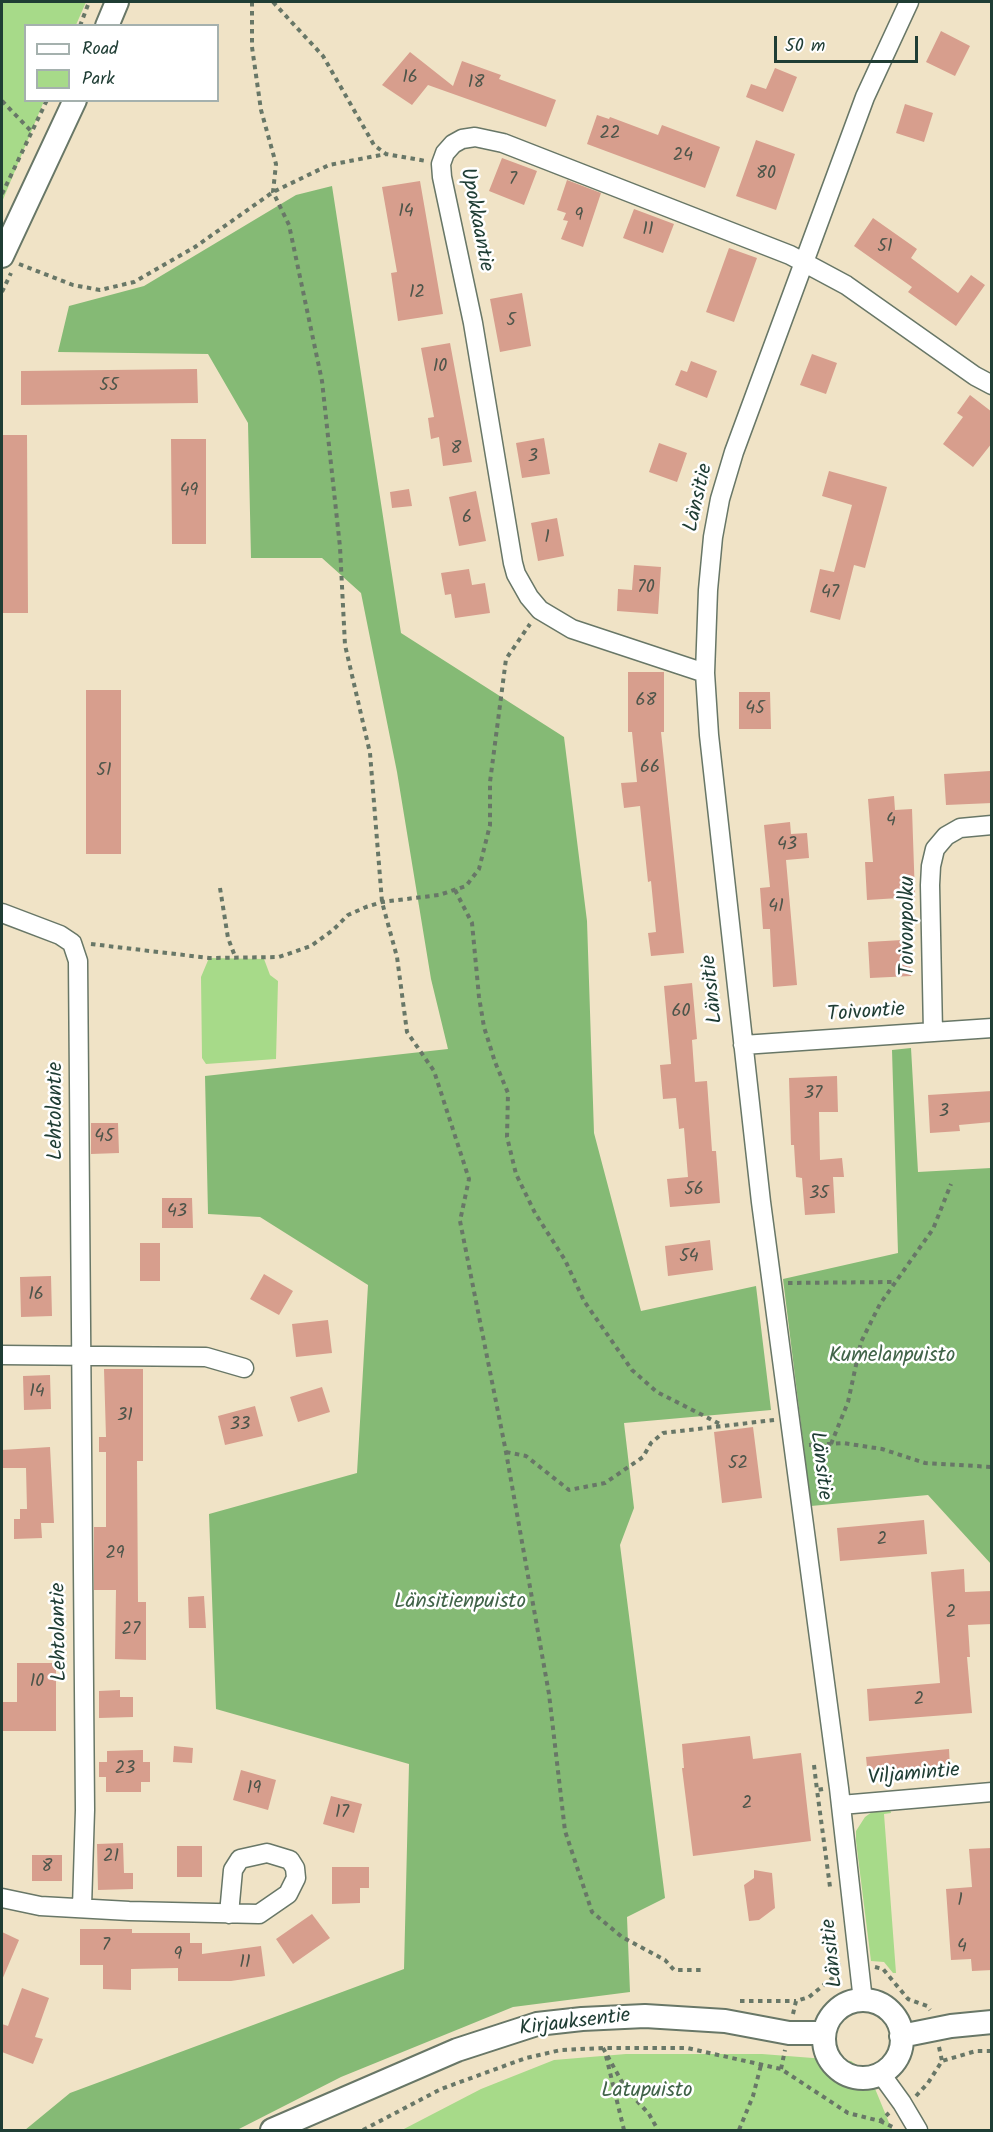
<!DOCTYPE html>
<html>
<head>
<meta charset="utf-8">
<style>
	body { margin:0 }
	#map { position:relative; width:993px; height:2132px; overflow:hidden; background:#f0e3c6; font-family:Kalam,sans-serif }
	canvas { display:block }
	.frame { position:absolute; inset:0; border:3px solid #1f3d34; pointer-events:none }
	.legend { position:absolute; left:24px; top:24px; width:195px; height:78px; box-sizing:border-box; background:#fff; border:2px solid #a5b1ae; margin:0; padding:8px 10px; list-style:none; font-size:18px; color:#1f3d34 }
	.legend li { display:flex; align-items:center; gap:12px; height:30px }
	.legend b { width:30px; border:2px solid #a5b1ae }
	.scale { position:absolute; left:774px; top:36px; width:144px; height:27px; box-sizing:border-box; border:3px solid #1f3d34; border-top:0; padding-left:8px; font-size:18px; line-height:21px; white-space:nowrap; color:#1f3d34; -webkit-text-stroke:4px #fff; paint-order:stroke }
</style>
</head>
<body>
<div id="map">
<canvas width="993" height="2132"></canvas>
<div class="frame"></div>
<ul class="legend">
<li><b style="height:8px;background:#fff"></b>Road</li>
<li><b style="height:16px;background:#a7da89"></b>Park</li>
</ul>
<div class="scale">50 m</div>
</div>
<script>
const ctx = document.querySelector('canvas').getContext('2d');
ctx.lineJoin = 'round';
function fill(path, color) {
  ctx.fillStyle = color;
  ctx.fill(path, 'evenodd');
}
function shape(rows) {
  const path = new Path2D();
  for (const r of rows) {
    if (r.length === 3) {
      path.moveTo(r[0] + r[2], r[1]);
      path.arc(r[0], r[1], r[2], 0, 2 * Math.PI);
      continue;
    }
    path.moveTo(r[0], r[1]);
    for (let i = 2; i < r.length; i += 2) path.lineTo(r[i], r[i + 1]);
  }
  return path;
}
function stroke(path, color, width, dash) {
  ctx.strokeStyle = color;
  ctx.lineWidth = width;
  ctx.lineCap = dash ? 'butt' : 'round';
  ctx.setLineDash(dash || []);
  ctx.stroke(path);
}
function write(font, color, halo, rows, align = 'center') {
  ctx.font = font + ' Kalam,sans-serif';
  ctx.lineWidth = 5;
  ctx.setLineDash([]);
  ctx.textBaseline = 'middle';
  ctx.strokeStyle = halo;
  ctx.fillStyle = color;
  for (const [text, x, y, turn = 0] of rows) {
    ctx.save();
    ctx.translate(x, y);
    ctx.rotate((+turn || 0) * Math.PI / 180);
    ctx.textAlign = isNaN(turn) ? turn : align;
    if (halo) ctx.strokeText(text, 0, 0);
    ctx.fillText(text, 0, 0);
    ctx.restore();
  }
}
const green = shape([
	[2,2,86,2,76,25,26,26,26,100,44,101,2,202],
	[209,958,264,959,270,975,278,981,276,1059,206,1064,202,1058,201,977],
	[890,1809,891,1813,884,1814,896,1973,893,1973,884,1962,871,1961,856,1841,856,1831,865,1817,872,1812],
	[626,2054,762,2054,851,2061,869,2074,892,2130,402,2130,481,2089,554,2060]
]);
const forest = shape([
	[332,186,401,633,564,737,587,921,594,1133,641,1311,756,1286,771,1410,624,1423,634,1508,620,1545,665,1898,627,1917,630,1992,513,2007,341,2077,237,2130,25,2130,70,2093,404,1969,409,1764,216,1709,209,1514,357,1473,368,1285,260,1217,208,1214,205,1076,448,1049,431,979,397,772,361,593,322,558,251,558,248,423,208,354,58,352,69,306,144,286,296,195],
	[911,1048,918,1172,991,1168,991,1564,928,1495,811,1506,783,1279,898,1253,892,1050]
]);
const building = shape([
	[941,31,970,46,955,76,926,62],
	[410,52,453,86,462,61,501,75,499,79,556,100,546,127,428,85,412,105,382,85],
	[775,68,797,77,783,112,746,97,751,84,766,89],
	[905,104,933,113,924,142,896,133],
	[597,115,609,119,610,117,658,135,662,125,720,147,705,188,587,144],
	[756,140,795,154,776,210,736,196],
	[502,158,537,171,524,205,489,191],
	[567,180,601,193,583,247,561,239,568,221,563,220,566,213,557,210],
	[420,181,443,314,398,321,391,273,397,272,382,187],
	[634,209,674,224,663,253,623,238],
	[873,218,917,249,911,258,958,293,971,275,985,285,956,326,908,292,912,287,854,246],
	[729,248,757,258,734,322,706,312],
	[522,293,531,346,500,352,490,299],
	[450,343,472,462,443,466,439,437,431,439,428,418,434,417,421,348],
	[812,354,837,363,826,394,800,385],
	[691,361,717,371,707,398,675,385,681,370,687,372],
	[197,369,198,403,21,405,21,371],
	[970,395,992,412,992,443,973,467,943,444,963,417,957,413],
	[2,435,27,435,28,613,2,613],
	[544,438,550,474,522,478,516,443],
	[171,439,206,439,206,544,172,544],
	[659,443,687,453,677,482,649,472],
	[829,471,887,487,865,568,854,565,840,620,810,612,820,569,834,572,852,505,822,496],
	[409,489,412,506,392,508,390,492],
	[476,491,486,541,459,546,449,497],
	[557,518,564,556,538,561,531,523],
	[634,565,661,567,658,614,617,611,618,589,632,590],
	[469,569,472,585,485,583,490,613,455,618,451,594,445,595,441,573],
	[628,672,664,672,664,732,661,732,684,953,651,956,648,933,656,932,651,881,648,882,640,806,624,808,621,783,637,782,632,732,628,732],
	[86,690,121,690,121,854,86,854],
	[739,692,770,692,771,729,739,729],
	[990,771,992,803,946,805,944,774],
	[894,796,895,810,912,809,915,897,867,900,865,862,873,862,868,799],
	[790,822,791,834,807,833,809,858,786,860,797,985,773,987,770,929,763,929,760,888,770,887,764,825],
	[902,940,902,947,909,947,911,976,870,978,868,942],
	[692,983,697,1039,692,1040,695,1082,707,1081,712,1151,716,1151,720,1203,670,1207,667,1179,688,1177,684,1128,679,1129,676,1098,663,1099,660,1065,671,1064,664,986],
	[837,1076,838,1112,819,1112,820,1160,842,1158,844,1177,833,1177,835,1213,805,1215,802,1178,796,1177,794,1145,791,1145,789,1078],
	[992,1091,992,1122,959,1125,960,1131,930,1133,928,1095],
	[91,1123,118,1123,119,1153,91,1154],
	[162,1198,192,1198,193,1228,162,1228],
	[710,1240,713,1270,668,1276,665,1246],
	[140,1243,160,1243,160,1281,140,1281],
	[264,1274,293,1291,279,1315,250,1299],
	[51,1276,52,1316,21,1317,20,1277],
	[328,1320,332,1353,296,1357,292,1324],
	[104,1369,143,1369,143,1461,137,1461,138,1602,146,1602,146,1660,115,1659,116,1590,94,1590,94,1527,106,1527,106,1452,99,1452,99,1437,106,1437],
	[50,1375,51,1409,24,1410,23,1376],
	[322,1387,330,1412,298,1422,290,1397],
	[255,1406,263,1436,225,1445,218,1416],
	[753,1427,762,1498,722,1503,714,1432],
	[50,1447,54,1523,41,1523,42,1538,14,1539,14,1519,20,1519,20,1509,27,1509,26,1468,2,1468,2,1450],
	[924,1520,927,1554,840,1561,837,1528],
	[964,1569,965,1592,992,1591,992,1624,968,1625,970,1657,967,1657,972,1713,869,1721,867,1689,940,1683,931,1572],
	[204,1596,206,1628,189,1628,188,1597],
	[17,1663,56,1663,56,1731,2,1731,2,1702,17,1702],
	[120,1690,120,1697,133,1697,133,1717,99,1718,99,1691],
	[750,1736,753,1759,801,1753,811,1841,693,1856,682,1768,684,1768,682,1744],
	[174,1746,193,1748,192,1763,173,1762],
	[949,1749,950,1769,868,1777,866,1757],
	[143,1750,143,1762,150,1762,150,1782,141,1782,141,1792,106,1792,106,1777,99,1777,99,1762,107,1762,107,1751],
	[241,1770,276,1780,268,1810,233,1800],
	[331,1796,362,1804,354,1833,323,1824],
	[123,1843,124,1873,133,1873,133,1889,98,1890,97,1844],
	[177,1846,202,1846,202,1877,177,1877],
	[992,1848,992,1970,972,1971,971,1959,951,1960,946,1889,972,1887,969,1849],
	[32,1855,62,1855,62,1881,32,1881],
	[332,1867,369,1867,369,1888,360,1888,360,1903,332,1904],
	[754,1870,772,1873,775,1908,759,1920,749,1921,744,1885,754,1878],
	[312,1914,330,1938,293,1964,276,1939],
	[80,1929,132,1929,132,1933,190,1933,190,1943,202,1943,202,1954,261,1946,265,1976,231,1981,178,1981,178,1968,131,1969,131,1990,103,1989,103,1965,80,1965],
	[2,1932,19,1940,2,1980],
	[22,1988,49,1998,35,2037,43,2039,33,2064,2,2052,2,2024,8,2026]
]);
const path = shape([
	[252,2,252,47,261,110,276,164,273,192,289,225,322,381,340,547,345,645,370,753,382,902,397,957,407,1032,434,1071,469,1179,460,1221,506,1452,549,1694,565,1831,592,1912,622,1937,665,1960,674,1970,703,1970],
	[273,2,323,56,374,145,386,154,426,161],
	[80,26,89,2],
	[2,101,32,132],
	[2,194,47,100],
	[19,264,73,285,100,290,134,282,195,247,273,192,329,165,386,154],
	[2,292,11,273],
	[220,888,228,938,236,959],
	[455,890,472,923,479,997,484,1027,495,1062,508,1093,507,1137,516,1174,535,1213,565,1260,584,1301,632,1370,657,1392,722,1425],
	[91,944,209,958,279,957,311,946,333,930,348,915,366,907,382,902,439,895,466,886,479,869,490,825,490,782,506,659,530,624],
	[788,1283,894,1282],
	[831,1444,848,1402,861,1342,880,1304,933,1229,951,1184],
	[809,1445,843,1443,882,1449,925,1463,992,1467],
	[506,1452,526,1456,569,1490,605,1483,643,1457,651,1443,663,1433,774,1420],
	[814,1765,817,1790],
	[823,1789,817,1790,830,1887],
	[875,1967,883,1969,908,1999,927,2006,930,2010],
	[740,2001,796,2001],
	[793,2014,796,2001,809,1997,835,1976,839,1963],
	[939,2047,942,2061],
	[603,2048,626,2089,649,2114,658,2130],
	[606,2056,624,2130],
	[781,2069,785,2050],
	[916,2096,928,2083,942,2061,976,2051,992,2051],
	[880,2121,895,2128],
	[363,2130,441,2089,526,2058,561,2050,603,2048,687,2048,781,2069,848,2113,880,2121,889,2113],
	[739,2130,753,2096,761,2065]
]);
const minor = shape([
	[705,673,572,629,540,610,529,597,516,574,513,563,473,323,442,177,441,164,445,153,453,144,462,139,475,137,503,143,790,255,846,285,975,376,992,385],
	[2,913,60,935,72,943,78,961,85,1810,82,1907],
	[933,1032,930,885,931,866,935,849,946,836,960,828,992,825],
	[743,1045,992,1028],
	[2,1355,206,1357,244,1368],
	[841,1805,992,1792],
	[2,1898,40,1906,129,1911,259,1914,288,1894,296,1878,295,1868,290,1860,267,1853,240,1859,233,1870,229,1914],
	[863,2001,839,1788,761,1202,709,735,705,673,708,590,713,537,720,499,734,452,865,97,909,2],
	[881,2074,902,2103,918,2130]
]);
const tertiary = shape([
	[107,26,117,2],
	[2,256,75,100],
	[863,2039,39],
	[901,2036,951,2026,992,2022],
	[272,2130,457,2050,537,2024,582,2019,645,2016,725,2021,789,2033,824,2033]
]);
const numberNames = [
	["16",410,79],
	["18",476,84],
	["22",610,135],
	["24",683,157],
	["80",766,175],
	["7",513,181],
	["14",406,213],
	["9",579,217],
	["11",648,231],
	["51",885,248],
	["12",417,294],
	["5",511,322],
	["10",440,368],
	["55",109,387],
	["8",456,450],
	["3",533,458],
	["49",189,492],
	["6",467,519],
	["1",547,539],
	["70",646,589],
	["47",830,594],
	["68",646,702],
	["45",755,710],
	["66",650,769],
	["51",104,772],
	["4",891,822],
	["43",787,846],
	["41",776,908],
	["60",681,1013],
	["37",813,1095],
	["3",944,1113],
	["45",104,1138],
	["56",694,1191],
	["35",819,1195],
	["43",177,1213],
	["54",689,1258],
	["16",36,1296],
	["14",37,1393],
	["31",125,1417],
	["33",240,1426],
	["52",738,1465],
	["2",882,1541],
	["29",115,1555],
	["2",951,1614],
	["27",131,1631],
	["10",37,1683],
	["2",919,1701],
	["23",125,1770],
	["19",254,1790],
	["2",747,1805],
	["17",342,1814],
	["21",111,1858],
	["8",47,1868],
	["1",960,1902],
	["7",106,1947],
	["4",962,1948],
	["9",178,1956],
	["11",245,1964]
];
const streetNames = [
	["Upokkaantie",475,220,79],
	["Länsitie",700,498,-77],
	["Toivonpolku",909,926,-90],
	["Länsitie",714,989,-96],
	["Toivontie",866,1014,-4],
	["Lehtolantie",57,1111,-90],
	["Länsitie",819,1466,83],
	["Lehtolantie",61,1632,-91],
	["Viljamintie",914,1776,-5],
	["Länsitie",834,1953,-96],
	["Kirjauksentie",575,2024,-7]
];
const parkNames = [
	["Kumelanpuisto",892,1357],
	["Länsitienpuisto",460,1603],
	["Latupuisto",647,2092]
];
fill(green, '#a7da89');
fill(forest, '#85ba75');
fill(building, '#d79e8d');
stroke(minor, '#687767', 21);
stroke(tertiary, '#687767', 26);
stroke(path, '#687767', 4, [4.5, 4.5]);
stroke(minor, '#fff', 18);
stroke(tertiary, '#fff', 22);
write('18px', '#4d554a', null, numberNames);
write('21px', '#1f3d34', '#fff', streetNames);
write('21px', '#416449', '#fff', parkNames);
</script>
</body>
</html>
